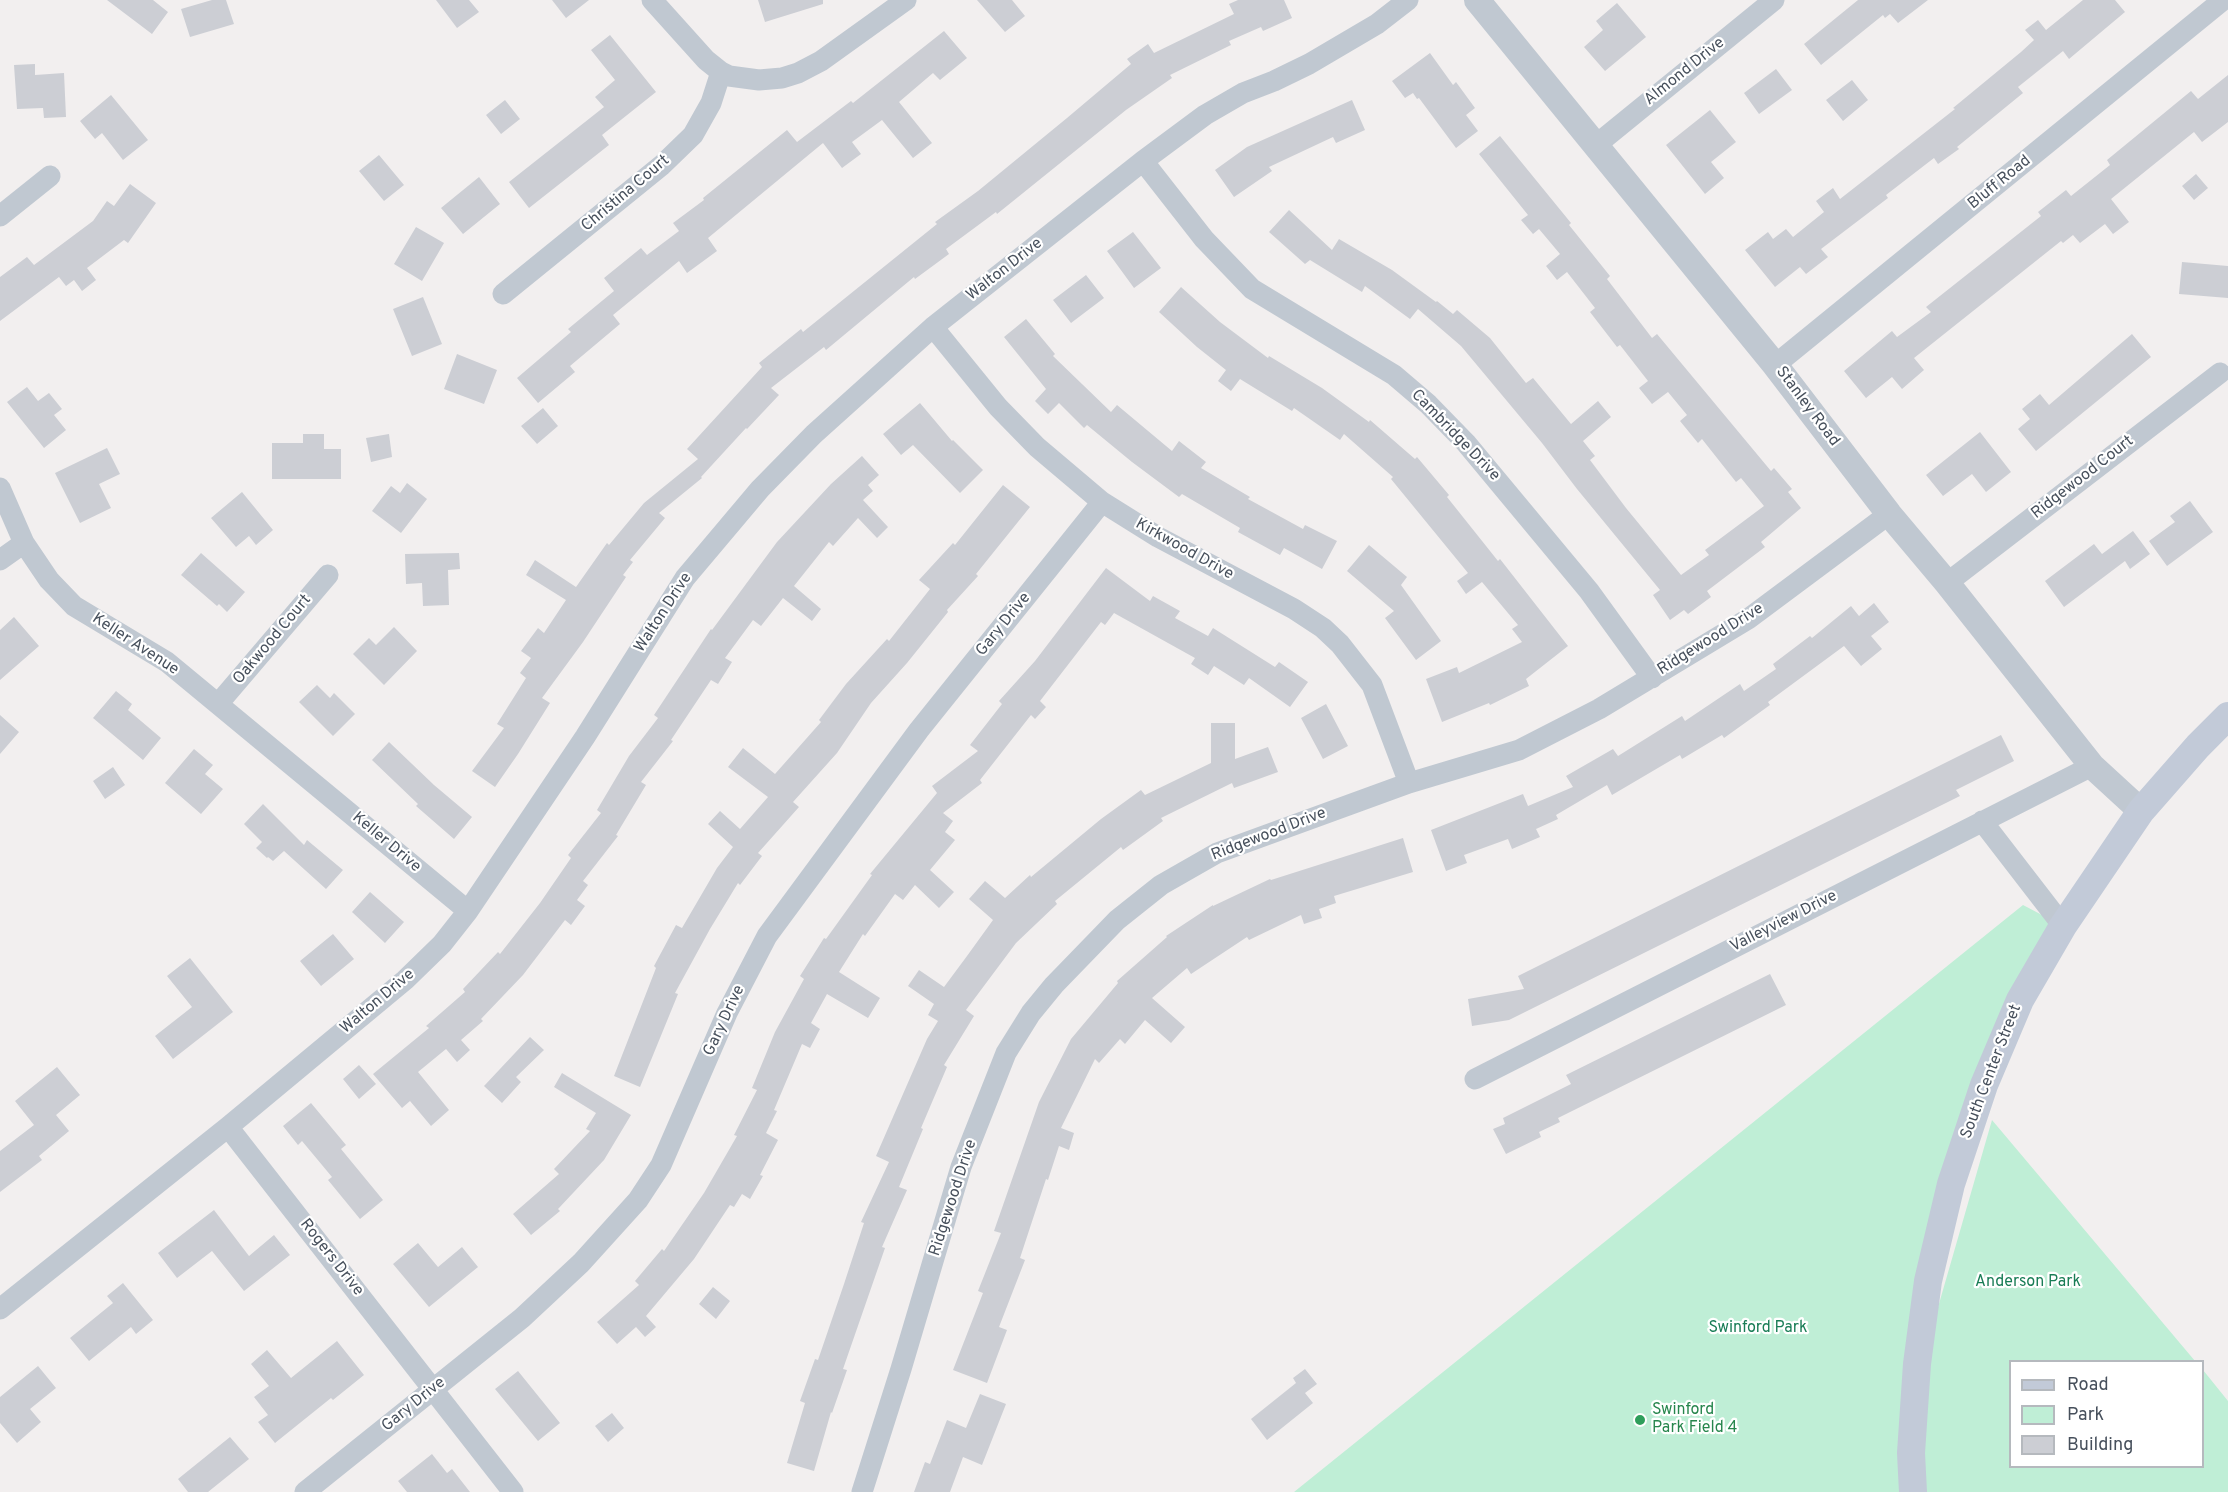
<!DOCTYPE html>
<html>
<head>
<meta charset="utf-8">
<style>
	body { margin:0 }
	#map { position:relative; width:2228px; height:1492px; overflow:hidden; background:#f2efef; font-family:Overpass,sans-serif }
	canvas { display:block }
	.legend { position:absolute; left:2009px; top:1360px; width:195px; height:108px; box-sizing:border-box; background:#fff; border:2px solid #b5b9be; margin:0; padding:8px 10px; list-style:none; font-size:18px; color:#47505c }
	.legend li { display:flex; align-items:center; gap:12px; height:30px }
	.legend b { width:30px; border:2px solid #b5b9be }
</style>
</head>
<body>
<div id="map">
<canvas width="2228" height="1492"></canvas>
<ul class="legend">
<li><b style="height:8px;background:#c2cad8"></b>Road</li>
<li><b style="height:16px;background:#bfeed6"></b>Park</li>
<li><b style="height:16px;background:#ccced4"></b>Building</li>
</ul>
</div>
<script>
const ctx = document.querySelector('canvas').getContext('2d');
ctx.lineJoin = 'round';
function fill(path, color) {
  ctx.fillStyle = color;
  ctx.fill(path, 'evenodd');
}
function shape(rows) {
  const path = new Path2D();
  for (const r of rows) {
    path.moveTo(r[0], r[1]);
    for (let i = 2; i < r.length; i += 2) path.lineTo(r[i], r[i + 1]);
  }
  return path;
}
function stroke(path, color, width, dash) {
  ctx.strokeStyle = color;
  ctx.lineWidth = width;
  ctx.lineCap = dash ? 'butt' : 'round';
  ctx.setLineDash(dash || []);
  ctx.stroke(path);
}
function write(font, color, halo, rows, align = 'center') {
  ctx.font = font + ' Overpass,sans-serif';
  ctx.lineWidth = 4.5;
  ctx.setLineDash([]);
  ctx.textBaseline = 'middle';
  ctx.strokeStyle = halo;
  ctx.fillStyle = color;
  for (const [text, x, y, turn = 0] of rows) {
    ctx.save();
    ctx.translate(x, y);
    ctx.rotate((+turn || 0) * Math.PI / 180);
    ctx.textAlign = isNaN(turn) ? turn : align;
    if (halo) ctx.strokeText(text, 0, 0);
    ctx.fillText(text, 0, 0);
    ctx.restore();
  }
}
const green = shape([
	[2023,905,2063,926,1984,1085,1917,1380,1992,1120,2195,1361,2010,1362,2010,1466,2202,1466,2203,1370,2228,1401,2228,1492,1294,1492]
]);
const building = shape([
	[107,0,153,0,168,12,152,34],
	[212,0,226,0,234,24,190,37,181,9],
	[436,0,469,0,479,12,457,28],
	[552,0,589,0,566,18],
	[758,0,823,0,823,4,765,22],
	[977,0,1012,0,1025,16,1005,32],
	[1238,0,1284,0,1292,18,1263,31,1261,27,1229,41,1231,45,1170,75,1172,78,1126,110,997,214,996,212,946,249,949,254,915,279,914,277,826,350,824,347,771,388,779,395,747,429,746,428,701,477,702,478,659,513,665,518,630,560,633,562,623,575,626,577,583,642,542,698,550,703,518,754,495,787,472,771,504,728,497,724,526,678,520,673,531,658,521,651,538,628,544,633,566,600,526,575,535,560,576,587,607,543,609,545,644,503,698,459,687,449,762,367,759,363,801,329,803,332,937,224,935,222,978,191,1067,118,1131,64,1127,59,1148,44,1154,53,1234,14,1229,4],
	[1858,0,1928,0,1898,23,1890,14,1885,18,1883,15,1821,65,1804,44],
	[2083,0,2115,0,2125,12,2069,59,2063,51,2018,87,2023,93,1957,147,1959,149,1938,164,1934,158,1886,195,1888,198,1821,249,1828,257,1806,274,1800,267,1775,287,1745,250,1768,232,1773,239,1786,229,1793,237,1824,212,1816,201,1833,188,1840,199,1955,109,1953,108,2021,52,2034,40,2025,30,2038,20,2046,30],
	[1617,3,1646,37,1605,71,1584,47,1603,30,1596,21],
	[944,31,967,58,940,80,933,73,899,102,932,143,913,158,882,120,852,142,861,154,842,168,823,143,708,238,717,251,687,273,679,261,613,315,620,324,570,366,575,372,538,403,517,378,571,332,568,329,614,291,604,278,641,248,647,255,679,231,673,223,704,200,703,198,787,130,797,142,851,101,853,103],
	[610,35,656,92,602,135,609,145,529,208,509,182,604,107,595,97,615,80,591,50],
	[1430,53,1453,85,1456,82,1475,108,1466,115,1478,131,1456,148,1419,98,1417,99,1413,93,1405,98,1392,81],
	[35,64,35,75,64,73,66,117,44,118,43,108,17,109,14,65],
	[1776,69,1792,90,1759,114,1744,93],
	[2228,75,2228,122,2202,142,2194,132,2111,199,2129,222,2113,234,2105,224,2080,243,2073,235,2063,243,2061,241,1914,358,1924,370,1902,389,1892,377,1866,398,1844,371,1892,331,1897,337,1931,312,1926,307,2041,216,2038,212,2066,190,2071,196,2110,165,2107,160,2191,91,2198,99],
	[1852,80,1868,100,1843,121,1826,100],
	[111,95,148,140,123,160,102,133,95,139,80,121],
	[505,100,520,119,501,134,486,115],
	[1352,100,1365,130,1336,143,1333,137,1269,167,1272,171,1234,197,1215,170,1247,147],
	[1710,110,1736,142,1711,162,1724,178,1705,194,1666,145],
	[1500,136,1571,223,1569,225,1610,276,1607,279,1652,338,1657,334,1771,471,1774,468,1792,489,1788,492,1801,508,1761,542,1765,547,1707,591,1711,597,1688,614,1684,610,1670,620,1653,595,1660,590,1577,489,1542,443,1461,346,1418,309,1410,319,1365,286,1362,292,1310,260,1305,264,1269,232,1289,210,1332,250,1339,239,1392,270,1436,302,1437,301,1453,314,1457,310,1490,338,1526,383,1533,378,1571,424,1598,401,1611,417,1583,441,1595,456,1590,460,1626,508,1681,575,1709,555,1705,550,1764,506,1741,478,1736,482,1702,439,1698,443,1680,421,1687,415,1668,392,1652,404,1639,388,1648,381,1620,345,1617,347,1590,312,1595,308,1567,272,1557,280,1546,266,1560,254,1539,229,1533,234,1521,220,1528,215,1479,154],
	[379,155,404,185,384,201,359,171],
	[2196,174,2208,188,2194,200,2182,186],
	[479,177,500,204,463,234,441,208],
	[130,184,156,203,128,243,124,240,87,268,96,280,82,291,74,280,66,286,59,277,0,321,0,277,27,257,34,265,93,221,107,201,114,206],
	[416,227,444,243,422,281,394,264],
	[1133,232,1161,268,1134,288,1107,251],
	[2182,262,2228,266,2228,298,2179,294],
	[1086,275,1104,298,1071,323,1053,300],
	[1181,287,1220,322,1268,358,1269,356,1322,388,1369,422,1370,420,1415,459,1417,457,1449,495,1447,497,1498,561,1500,559,1568,646,1526,679,1529,686,1490,705,1489,703,1442,722,1426,679,1457,667,1459,673,1522,642,1512,629,1518,625,1482,582,1466,594,1457,581,1468,573,1391,479,1393,477,1344,434,1340,440,1294,408,1292,411,1240,379,1231,391,1218,381,1226,370,1197,347,1159,312],
	[423,297,442,344,412,356,393,309],
	[1026,319,1055,354,1053,356,1111,412,1117,405,1172,451,1179,441,1206,462,1201,468,1250,497,1248,499,1303,529,1305,525,1337,541,1322,569,1284,548,1280,555,1238,532,1240,528,1182,494,1179,497,1132,462,1087,425,1084,428,1059,403,1048,414,1035,401,1046,389,1004,337],
	[2132,334,2151,357,2036,451,2018,429,2030,419,2022,409,2040,394,2049,405],
	[457,354,497,370,484,404,444,389],
	[27,387,38,401,49,393,62,409,54,415,66,430,44,448,7,402],
	[920,403,952,441,953,440,983,470,960,493,913,445,901,455,883,434],
	[543,408,558,426,537,444,521,426],
	[1980,432,2011,472,1986,492,1972,474,1943,496,1926,475],
	[303,434,324,434,324,449,341,449,341,479,272,479,272,443,303,443],
	[389,434,392,457,371,462,366,438],
	[107,448,120,474,99,484,111,508,80,523,55,473],
	[862,456,879,475,868,485,873,491,863,500,888,527,877,538,858,518,833,546,829,542,794,586,821,609,812,621,783,598,761,626,753,620,725,658,732,662,718,684,711,680,671,740,673,741,641,782,646,785,616,835,618,836,583,881,588,885,577,900,585,906,571,925,565,920,523,975,481,1019,483,1021,461,1040,470,1050,457,1062,446,1049,418,1072,449,1110,431,1126,410,1101,402,1108,373,1074,429,1028,426,1026,465,992,463,989,498,952,500,954,540,903,571,858,568,855,601,813,597,810,629,756,658,718,654,715,711,629,712,630,777,542,831,484],
	[407,483,427,499,401,533,372,511,391,486,400,493],
	[1003,485,1030,507,976,574,978,576,947,610,948,612,907,663,871,703,837,753,793,802,799,807,758,853,762,856,740,885,738,883,710,929,675,993,678,994,640,1087,614,1076,656,968,654,966,676,925,682,928,717,868,733,847,708,824,720,811,740,829,768,797,728,767,743,748,775,774,821,722,819,720,846,684,887,639,889,641,930,589,919,580,953,543,955,545],
	[242,492,273,530,256,545,249,536,236,547,211,518],
	[2190,501,2213,532,2167,566,2149,541,2175,522,2170,516],
	[2133,531,2150,554,2130,569,2125,561,2064,607,2045,581,2094,544,2102,554],
	[1369,545,1407,577,1401,585,1441,641,1416,660,1385,618,1394,611,1347,571],
	[201,553,245,592,227,612,219,604,217,606,181,575],
	[459,553,460,569,448,570,449,605,423,606,422,583,406,584,405,554],
	[1106,568,1150,601,1153,596,1180,611,1175,618,1208,636,1213,628,1275,667,1279,662,1308,682,1290,707,1249,678,1244,685,1214,666,1208,675,1191,664,1195,658,1114,613,1105,625,1101,622,1040,701,1046,707,1035,719,1031,715,980,780,982,783,943,813,953,821,945,832,955,840,930,870,954,892,939,908,915,885,903,900,895,894,865,936,863,934,839,972,880,998,868,1018,827,994,811,1023,820,1029,810,1048,802,1044,774,1110,777,1111,766,1133,778,1140,760,1175,763,1176,750,1199,742,1194,734,1207,730,1205,694,1259,646,1316,656,1327,645,1337,636,1327,617,1344,597,1322,639,1285,635,1281,662,1249,664,1251,704,1193,737,1136,734,1135,757,1090,752,1088,775,1032,804,979,800,976,824,938,826,939,872,875,870,874,937,793,932,786,978,751,970,745,1002,704,999,701,1035,661],
	[1874,603,1889,622,1871,636,1882,649,1861,666,1844,646,1768,702,1770,705,1724,738,1722,735,1682,759,1680,755,1612,795,1607,785,1556,815,1558,819,1536,829,1540,837,1512,849,1508,839,1464,855,1467,863,1446,871,1431,830,1523,794,1528,806,1573,787,1566,776,1613,749,1618,756,1682,716,1685,721,1740,684,1744,691,1776,669,1773,664,1810,636,1812,638,1851,606,1859,616],
	[14,617,39,646,0,680,0,630],
	[394,627,417,651,384,685,353,654,369,638,376,645],
	[317,685,330,698,334,693,355,714,333,736,299,702],
	[116,691,132,704,128,710,161,738,143,760,93,718],
	[1326,704,1348,746,1323,759,1301,718],
	[0,715,19,732,0,754],
	[1211,723,1235,723,1235,759,1268,747,1278,772,1234,788,1232,783,1161,818,1163,821,1123,850,1121,847,1055,901,1057,904,1016,943,966,1010,974,1016,944,1065,947,1067,921,1128,923,1129,899,1187,907,1190,882,1247,885,1248,843,1369,847,1370,832,1413,831,1412,814,1471,787,1463,805,1403,800,1401,815,1359,818,1360,844,1284,864,1223,861,1222,889,1162,876,1156,927,1039,938,1021,928,1015,934,1004,908,986,919,970,944,987,967,956,993,920,969,899,985,881,1005,898,1030,875,1031,877,1101,819,1141,790,1145,795,1211,763],
	[2001,735,2014,761,1956,790,1960,796,1509,1020,1472,1026,1468,999,1524,989,1518,976],
	[389,742,434,785,472,817,454,839,416,806,418,804,372,760],
	[194,749,213,765,205,774,223,789,201,814,165,783],
	[113,767,125,785,105,799,93,781],
	[263,804,304,845,307,840,343,870,326,889,284,851,273,861,268,857,267,858,256,848,262,842,244,824],
	[1403,838,1413,872,1334,896,1336,903,1319,909,1322,918,1304,924,1301,915,1249,940,1247,937,1191,974,1187,968,1152,998,1185,1027,1171,1043,1145,1020,1125,1044,1120,1039,1099,1063,1095,1059,1061,1128,1074,1133,1069,1150,1059,1146,1048,1180,1046,1179,1020,1258,1025,1260,999,1327,1007,1330,987,1383,953,1370,983,1293,978,1291,1001,1233,994,1231,1039,1102,1071,1039,1118,983,1117,981,1167,937,1166,936,1213,905,1213,906,1270,879,1271,880],
	[370,892,404,922,385,943,352,912],
	[333,934,354,959,321,986,300,961],
	[190,958,233,1012,173,1059,155,1036,192,1007,167,976],
	[1770,974,1786,1005,1558,1118,1560,1122,1539,1132,1541,1137,1506,1154,1493,1129,1505,1124,1503,1118,1571,1084,1566,1075],
	[530,1037,544,1050,516,1077,521,1082,502,1103,484,1086],
	[359,1065,376,1084,359,1099,343,1079],
	[57,1067,80,1095,56,1115,69,1131,39,1156,42,1160,0,1192,0,1151,34,1125,15,1101],
	[562,1073,631,1115,604,1160,558,1209,560,1211,531,1235,513,1214,559,1174,554,1169,590,1131,586,1129,596,1113,554,1087],
	[311,1103,346,1145,341,1149,383,1200,360,1219,328,1180,332,1177,302,1141,298,1145,283,1126],
	[214,1210,249,1256,274,1235,290,1255,244,1291,212,1251,177,1278,158,1253],
	[418,1243,438,1267,462,1247,478,1267,429,1307,393,1264],
	[123,1283,153,1320,136,1334,131,1327,89,1361,70,1338,113,1303,107,1296],
	[713,1287,730,1301,716,1319,699,1304],
	[337,1341,364,1375,333,1400,331,1398,275,1443,258,1422,268,1415,254,1397,269,1386,251,1364,267,1350,291,1378],
	[38,1366,56,1388,30,1409,41,1422,17,1443,0,1423,0,1397],
	[1305,1369,1317,1384,1305,1393,1313,1403,1267,1440,1251,1419,1296,1383,1293,1378],
	[518,1371,560,1423,538,1441,495,1389],
	[980,1394,1006,1404,982,1465,963,1457,950,1492,914,1492,925,1462,930,1464,947,1420,966,1428],
	[612,1413,624,1428,608,1442,595,1426],
	[230,1437,249,1459,208,1492,188,1492,178,1479],
	[432,1454,447,1473,452,1469,470,1492,407,1492,398,1481]
]);
const minor = shape([
	[652,0,706,60,721,72,729,76,759,80,782,78,798,73,821,61,906,0],
	[1596,145,1774,0],
	[1143,161,1204,239,1252,289,1394,375,1428,404,1466,443,1589,591,1652,678],
	[0,216,50,176],
	[503,294,662,165,693,135,711,103,721,72],
	[933,327,998,407,1037,447,1102,502,1158,537,1294,609,1323,628,1340,644,1372,685,1409,783],
	[1775,365,2223,0],
	[0,488,24,543,49,580,74,606,167,662,468,911],
	[0,560,24,543],
	[1947,583,2220,373],
	[218,704,328,575],
	[1982,821,2063,926],
	[1475,1079,2092,766],
	[228,1127,513,1492],
	[0,1309,228,1127,405,980,442,944,468,911,585,737,685,578,760,489,814,434,933,327,1143,161,1205,115,1243,93,1274,81,1309,64,1377,24,1408,0],
	[305,1492,522,1318,581,1263,638,1200,661,1165,727,1013,767,936,919,730,1102,502],
	[862,1492,901,1369,961,1167,1006,1053,1031,1013,1054,985,1117,920,1161,885,1217,853,1409,783,1519,750,1599,709,1748,619,1889,514]
]);
const tertiary = shape([
	[1477,0,1775,365,1889,514,1947,583,2092,766,2141,811]
]);
const secondary = shape([
	[1913,1492,1911,1453,1917,1364,1928,1281,1951,1184,1984,1085,2020,1000,2063,926,2141,811,2198,746,2228,716]
]);
const markers = [
	[1640,1420,6,"#2e9e5b"]
];
const streetNames = [
	["Almond Drive",1685,72,-39],
	["Bluff Road",2000,183,-39],
	["Christina Court",626,194,-40],
	["Walton Drive",1005,270,-38],
	["Stanley Road",1807,407,53],
	["Cambridge Drive",1455,436,46],
	["Ridgewood Court",2083,478,-38],
	["Kirkwood Drive",1184,550,29],
	["Walton Drive",664,613,-57],
	["Gary Drive",1004,625,-51],
	["Oakwood Court",273,640,-50],
	["Ridgewood Drive",1711,640,-32],
	["Keller Avenue",135,645,33],
	["Ridgewood Drive",1269,835,-21],
	["Keller Drive",386,843,40],
	["Valleyview Drive",1784,922,-27],
	["Walton Drive",378,1002,-40],
	["Gary Drive",725,1021,-65],
	["South Center Street",1992,1072,-69],
	["Ridgewood Drive",954,1198,-72],
	["Rogers Drive",331,1258,52],
	["Gary Drive",414,1405,-39]
];
const parkNames = [
	["Anderson Park",2028,1283],
	["Swinford Park",1758,1329]
];
const leisureNames = [
	["Swinford",1652,1411],
	["Park Field 4",1652,1429]
];
fill(green, '#bfeed6');
fill(building, '#ccced4');
stroke(minor, '#c0c8d1', 21);
stroke(tertiary, '#c0c8d1', 26);
stroke(secondary, '#c2cad8', 28);
for (const [x, y, r, color] of markers) {
  const dot = new Path2D();
  dot.arc(x, y, r, 0, 2 * Math.PI);
  ctx.fillStyle = color;
  ctx.fill(dot);
  stroke(dot, '#fff', 2);
}
write('16px', '#47505c', '#fff', streetNames);
write('16px', '#197d56', '#fff', parkNames);
write('16px', '#27864d', '#fff', leisureNames, 'left');
</script>
</body>
</html>
